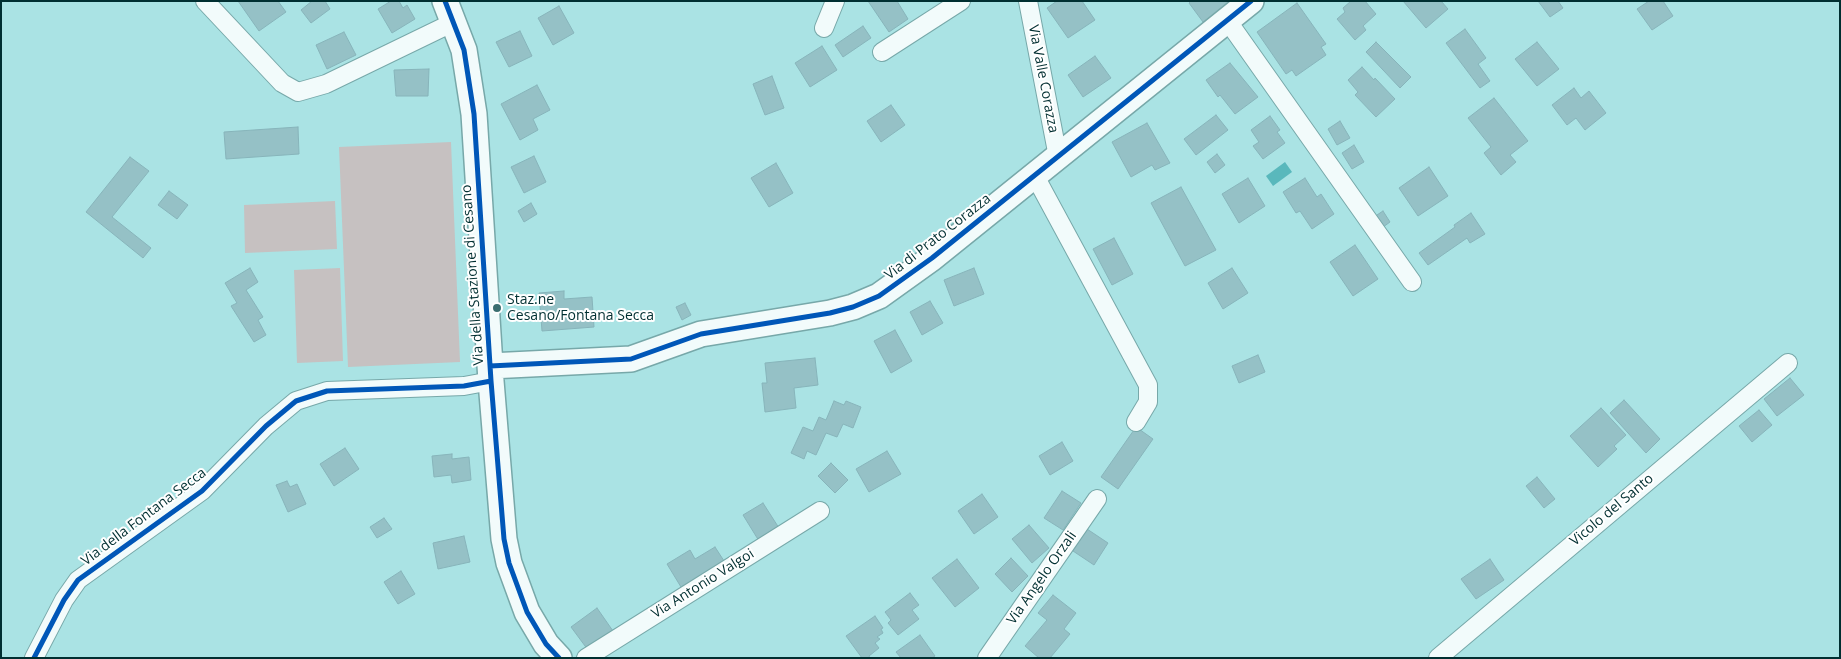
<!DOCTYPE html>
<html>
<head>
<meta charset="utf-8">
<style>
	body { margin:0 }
	#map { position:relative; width:1841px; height:659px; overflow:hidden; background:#aae3e4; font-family:"Open Sans",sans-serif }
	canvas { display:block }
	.frame { position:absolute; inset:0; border:2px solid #002f31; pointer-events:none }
</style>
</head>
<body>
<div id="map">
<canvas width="1841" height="659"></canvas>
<div class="frame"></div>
</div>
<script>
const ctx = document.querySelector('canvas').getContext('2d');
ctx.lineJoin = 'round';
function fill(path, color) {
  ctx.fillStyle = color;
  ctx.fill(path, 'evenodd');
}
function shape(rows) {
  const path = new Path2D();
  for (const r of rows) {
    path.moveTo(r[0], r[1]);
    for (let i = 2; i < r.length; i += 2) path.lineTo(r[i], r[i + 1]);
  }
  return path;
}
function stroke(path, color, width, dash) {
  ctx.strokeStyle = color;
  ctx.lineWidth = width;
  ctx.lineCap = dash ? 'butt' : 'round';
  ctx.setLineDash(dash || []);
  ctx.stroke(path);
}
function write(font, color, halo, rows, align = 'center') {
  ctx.font = font + ' "Open Sans",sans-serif';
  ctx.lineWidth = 4;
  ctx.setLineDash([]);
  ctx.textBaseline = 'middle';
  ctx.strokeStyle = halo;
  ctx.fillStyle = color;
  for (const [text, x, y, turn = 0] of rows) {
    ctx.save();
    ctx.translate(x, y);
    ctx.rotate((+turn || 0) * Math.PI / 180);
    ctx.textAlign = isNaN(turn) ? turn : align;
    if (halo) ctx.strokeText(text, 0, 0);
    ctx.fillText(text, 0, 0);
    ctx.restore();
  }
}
const green = shape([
	[451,142,460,362,348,367,339,147],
	[335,201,337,249,245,253,244,205],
	[340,268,343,361,297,363,294,270]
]);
const water = shape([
	[1285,162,1292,172,1273,186,1266,176]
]);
const building = shape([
	[238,1,278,1,286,12,259,31,238,1],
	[312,1,325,1,330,9,311,23,301,10,312,1],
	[391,1,399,1,403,8,407,5,415,19,392,33,378,9,391,1],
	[868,1,897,1,908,19,889,32,868,1],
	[1057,1,1082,1,1095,20,1068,38,1047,8,1057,1],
	[1191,1,1231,1,1232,2,1203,22,1189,3,1191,1],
	[1351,1,1365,1,1376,14,1363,26,1366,30,1355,40,1337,19,1345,12,1343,8,1351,1],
	[1403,1,1441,1,1448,9,1426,28,1403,1],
	[1538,1,1558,1,1563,8,1550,17,1538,1],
	[1649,1,1663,1,1673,16,1652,30,1637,9,1649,1],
	[1297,3,1326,44,1321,47,1326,55,1296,76,1292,70,1286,74,1257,32,1297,3],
	[559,6,574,33,553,45,538,18,559,6],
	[863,26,871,38,843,57,835,45,863,26],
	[1465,29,1486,58,1478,64,1490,81,1480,88,1446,43,1465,29],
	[520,31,532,56,509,67,496,42,520,31],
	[344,32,356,55,327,69,316,45,344,32],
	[1376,42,1411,77,1400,88,1366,52,1376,42],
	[1537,42,1559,69,1537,86,1515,59,1537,42],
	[822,46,837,70,810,87,795,63,822,46],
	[1095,56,1111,78,1083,97,1068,75,1095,56],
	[1230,63,1258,97,1235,114,1220,95,1218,97,1206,80,1230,63],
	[1362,67,1374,80,1375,78,1395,99,1376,117,1355,95,1358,92,1348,80,1362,67],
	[429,69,428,96,396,96,394,70,429,69],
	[772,76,784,108,765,115,753,84,772,76],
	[537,85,550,110,533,119,538,130,520,140,501,104,537,85],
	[1574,88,1581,98,1589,91,1606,113,1585,130,1576,118,1567,125,1552,105,1574,88],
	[1494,98,1528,141,1510,155,1516,162,1501,175,1484,153,1491,147,1468,118,1494,98],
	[891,105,905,125,881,142,867,121,891,105],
	[1216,115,1228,130,1196,155,1184,139,1216,115],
	[1270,116,1280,130,1277,132,1285,143,1263,159,1253,146,1259,142,1251,130,1270,116],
	[1340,121,1350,138,1337,145,1328,129,1340,121],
	[1147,123,1170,163,1155,170,1152,165,1131,177,1112,142,1147,123],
	[298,127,299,154,226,159,224,132,298,127],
	[1354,145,1364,162,1352,169,1342,153,1354,145],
	[1217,154,1225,165,1215,173,1207,162,1217,154],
	[534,156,546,182,524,193,511,167,534,156],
	[130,157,149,171,112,217,151,248,143,258,86,212,130,157],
	[776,163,793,193,769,207,751,178,776,163],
	[1429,167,1448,196,1418,216,1399,188,1429,167],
	[1248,178,1265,206,1239,223,1222,194,1248,178],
	[1305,178,1317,197,1321,194,1334,214,1312,229,1300,211,1296,213,1283,192,1305,178],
	[1181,187,1216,250,1185,266,1151,203,1181,187],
	[169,191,188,205,177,219,158,205,169,191],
	[531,203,537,214,524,222,518,211,531,203],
	[1383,211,1390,222,1379,230,1371,219,1383,211],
	[1471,213,1485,234,1470,243,1467,238,1428,265,1419,253,1455,227,1454,225,1471,213],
	[1114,238,1133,274,1112,285,1093,249,1114,238],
	[1355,245,1378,279,1353,296,1330,262,1355,245],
	[250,268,258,282,246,290,263,317,258,320,266,335,254,342,231,306,237,303,225,283,250,268],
	[974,268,984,294,954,306,944,280,974,268],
	[1232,268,1248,293,1223,309,1208,283,1232,268],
	[564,291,564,299,592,297,594,327,542,331,539,293,564,291],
	[930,301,943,323,922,335,910,312,930,301],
	[685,303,691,315,682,320,676,307,685,303],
	[895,330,912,361,891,373,874,341,895,330],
	[1258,355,1265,372,1239,383,1232,366,1258,355],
	[815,358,818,385,794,388,796,408,765,412,762,383,767,383,765,363,815,358],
	[1790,378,1804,395,1777,416,1764,399,1790,378],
	[1624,400,1660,439,1646,453,1610,413,1624,400],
	[834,401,844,405,846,401,861,407,853,428,843,424,837,437,826,433,816,455,807,451,804,459,791,453,803,427,813,431,819,417,826,420,834,401],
	[1601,408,1626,435,1614,446,1617,449,1598,467,1570,436,1601,408],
	[1759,410,1772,425,1752,442,1739,426,1759,410],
	[1136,427,1153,439,1118,489,1101,477,1136,427],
	[1062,442,1073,461,1050,475,1039,456,1062,442],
	[345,448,359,469,334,486,320,464,345,448],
	[887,451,901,474,869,492,856,469,887,451],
	[452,454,452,459,469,457,471,480,452,483,451,475,434,477,432,456,452,454],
	[831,463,848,480,835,493,818,476,831,463],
	[1537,477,1555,499,1544,508,1526,486,1537,477],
	[287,481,290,487,297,484,306,504,288,512,276,485,287,481],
	[1062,491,1081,503,1063,530,1044,518,1062,491],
	[982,494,998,517,974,534,958,511,982,494],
	[763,503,779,528,759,541,743,515,763,503],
	[384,518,392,529,377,538,370,527,384,518],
	[1029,525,1049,548,1032,563,1012,539,1029,525],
	[1087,529,1108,543,1094,565,1073,551,1087,529],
	[464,536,470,562,438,569,433,543,464,536],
	[715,547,726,564,701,580,698,577,681,587,667,564,690,550,695,559,715,547],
	[1011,558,1028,576,1012,592,995,574,1011,558],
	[957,559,979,588,955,607,932,578,957,559],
	[1490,559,1504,580,1476,599,1461,579,1490,559],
	[401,571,415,594,398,604,384,582,401,571],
	[910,593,919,605,912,610,919,619,898,635,888,623,891,620,885,612,910,593],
	[1053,595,1076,613,1064,629,1070,634,1050,658,1039,658,1025,646,1047,620,1038,613,1053,595],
	[597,608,613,631,588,650,571,627,597,608],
	[875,616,883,628,881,629,883,633,877,637,880,639,875,643,879,648,869,656,870,658,862,658,846,636,875,616],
	[920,635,935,656,932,658,901,658,896,652,920,635]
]);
const street = shape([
	[205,1,282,83,298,92,326,84,454,22],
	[1028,1,1058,157],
	[1227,20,1412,282],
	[824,28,835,1],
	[882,52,961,1],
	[1035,176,1148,385,1148,402,1136,422],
	[34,658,64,600,78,580,202,491,266,426,296,401,327,391,464,386,491,381],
	[586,658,820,511],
	[987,658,1097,499],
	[1438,658,1788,363]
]);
const secondary = shape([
	[445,1,464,50,474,114,491,381,504,539,509,563,527,612,546,644,559,658],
	[490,366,631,359,701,334,830,313,853,307,879,296,932,258,1251,1]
]);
const cycleway = shape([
	[445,1,464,50,474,114,491,381,504,539,509,563,527,612,546,644,559,658],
	[490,366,631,359,701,334,830,313,853,307,879,296,932,258,1251,1],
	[34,658,64,600,78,580,202,491,266,426,296,401,327,391,464,386,491,381]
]);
const markers = [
	[497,308,5,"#3b6e70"]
];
const streetNames = [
	["Via Valle Corazza",1043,79,79],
	["Via di Prato Corazza",938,237,-38],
	["Via della Stazione di Cesano",473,275,-94],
	["Vicolo del Santo",1612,510,-40],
	["Via della Fontana Secca",144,517,-37],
	["Via Angelo Orzali",1042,578,-55],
	["Via Antonio Valgoi",703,584,-32]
];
const poiNames = [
	["Staz.ne",507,300],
	["Cesano/Fontana Secca",507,316]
];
fill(green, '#c6c1c1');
fill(water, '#59b8bc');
fill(building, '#95c1c6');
stroke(building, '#87b4ba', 1);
stroke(street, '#77a8a9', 20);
stroke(secondary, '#77a8a9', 28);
stroke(street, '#f2fbfb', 18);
stroke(secondary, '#f2fbfb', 25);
stroke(cycleway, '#0057b8', 5);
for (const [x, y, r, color] of markers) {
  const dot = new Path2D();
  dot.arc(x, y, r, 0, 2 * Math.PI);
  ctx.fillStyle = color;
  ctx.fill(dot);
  stroke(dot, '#fff', 2);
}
write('14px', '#002f31', '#fff', streetNames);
write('14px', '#002f31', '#fff', poiNames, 'left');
</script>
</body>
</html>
